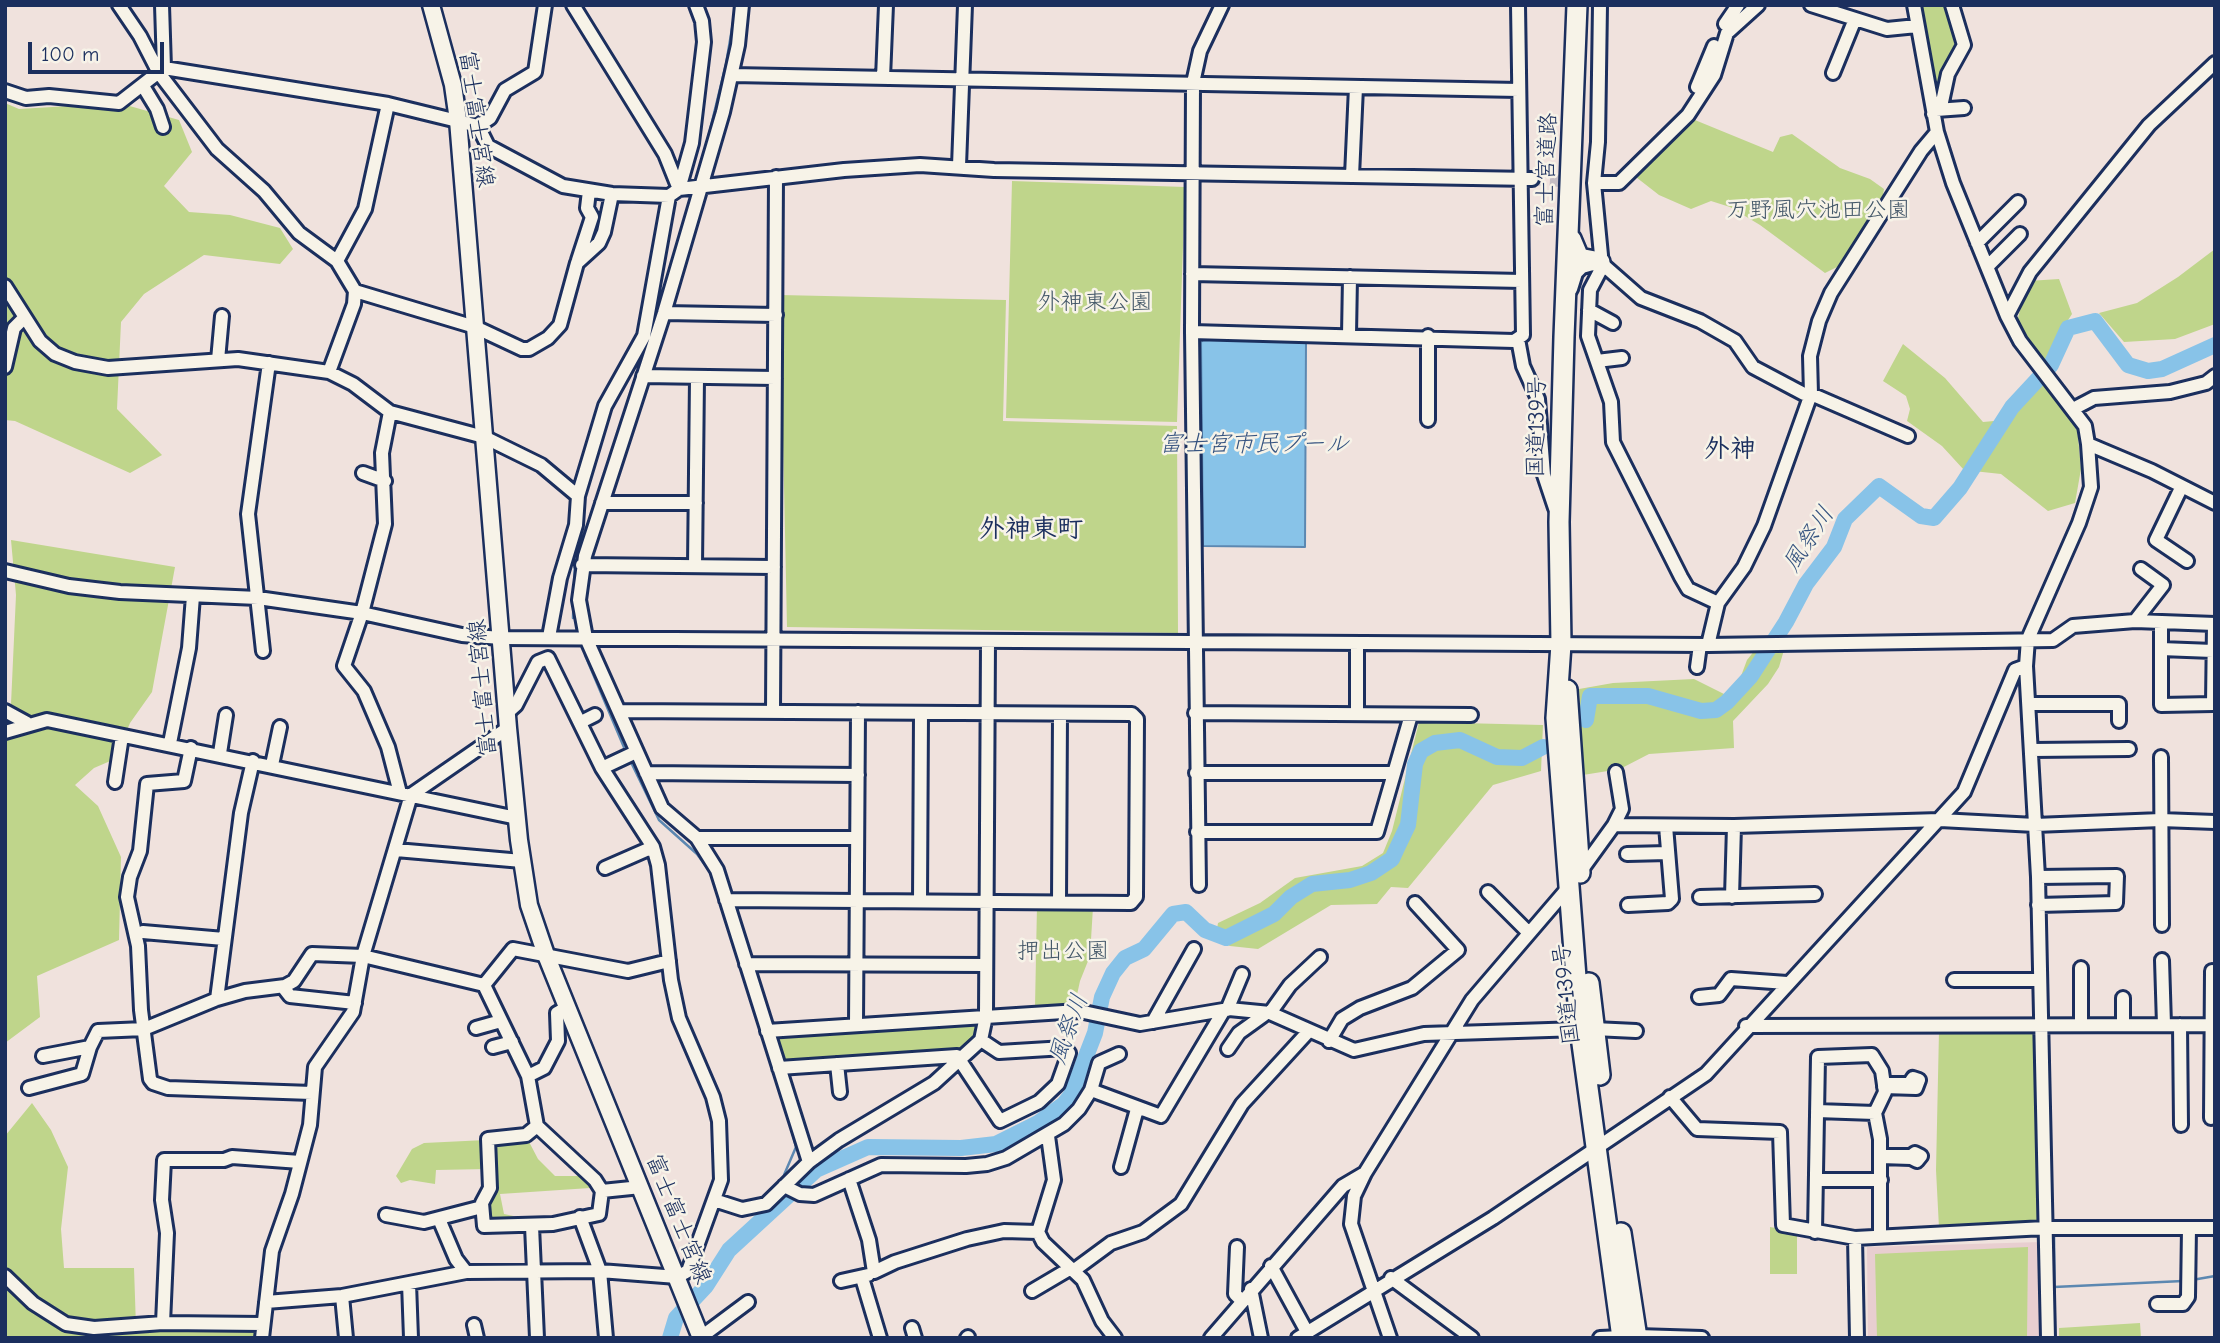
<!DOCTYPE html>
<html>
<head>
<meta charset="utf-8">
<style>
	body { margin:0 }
	#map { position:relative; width:2220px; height:1343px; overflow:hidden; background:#f0e2dd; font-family:"Comic Neue",sans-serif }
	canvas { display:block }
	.frame { position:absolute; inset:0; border:7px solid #1b2f5e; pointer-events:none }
	.scale { position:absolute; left:28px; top:42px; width:136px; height:32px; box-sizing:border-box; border:4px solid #1b2f5e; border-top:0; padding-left:9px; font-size:21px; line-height:24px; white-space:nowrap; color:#1b2f5e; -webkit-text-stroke:5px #f7f3e8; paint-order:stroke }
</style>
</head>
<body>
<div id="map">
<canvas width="2220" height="1343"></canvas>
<div class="frame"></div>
<div class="scale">100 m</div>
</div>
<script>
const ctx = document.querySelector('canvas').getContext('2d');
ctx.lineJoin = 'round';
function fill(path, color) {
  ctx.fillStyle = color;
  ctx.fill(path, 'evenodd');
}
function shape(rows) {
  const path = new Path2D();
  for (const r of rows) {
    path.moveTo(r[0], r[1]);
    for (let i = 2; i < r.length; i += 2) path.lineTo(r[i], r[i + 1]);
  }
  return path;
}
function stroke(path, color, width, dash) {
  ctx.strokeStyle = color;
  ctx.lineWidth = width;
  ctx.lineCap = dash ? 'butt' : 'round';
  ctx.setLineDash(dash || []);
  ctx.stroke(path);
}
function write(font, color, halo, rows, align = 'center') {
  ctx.font = font + ' "Comic Neue","Klee One",sans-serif';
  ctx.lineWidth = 5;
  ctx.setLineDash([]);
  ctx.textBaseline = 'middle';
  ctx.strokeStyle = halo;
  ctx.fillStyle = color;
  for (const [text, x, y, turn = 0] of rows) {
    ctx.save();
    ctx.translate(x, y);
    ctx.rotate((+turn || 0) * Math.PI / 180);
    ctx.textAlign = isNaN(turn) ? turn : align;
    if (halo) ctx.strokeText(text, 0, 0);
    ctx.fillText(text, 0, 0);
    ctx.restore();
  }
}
const built = shape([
	[2041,1242,2041,1338,1868,1338,1867,1247]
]);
const green = shape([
	[1921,5,1947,5,1960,45,1939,90,1934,91],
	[5,103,19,109,119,103,179,120,192,152,164,186,189,212,230,215,280,228,293,249,280,264,204,255,144,294,121,322,117,409,162,455,130,473,15,421,5,420],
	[1690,118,1773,152,1780,137,1792,134,1840,168,1870,179,1884,189,1881,208,1841,265,1825,273,1760,225,1730,207,1711,201,1691,209,1659,195,1632,174],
	[1012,181,1185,187,1177,422,1006,418],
	[2215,249,2215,324,2175,339,2124,342,2099,313,2137,303,2178,277],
	[2059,279,2072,314,2057,337,2054,382,2077,426,2081,469,2075,503,2048,511,2001,474,1964,470,1942,446,1907,421,1910,409,1906,396,1883,381,1903,344,1945,378,1983,422,2005,420,2036,381,2033,359,2016,325,2028,281],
	[780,295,1006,300,1003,421,1177,426,1178,633,787,627],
	[11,540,175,567,152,692,130,723,115,759,94,768,75,785,98,806,121,857,119,940,37,976,40,1017,5,1043,5,719,11,704,16,595],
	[1755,650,1784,650,1779,667,1768,684,1733,721,1734,748,1649,754,1620,769,1583,775,1579,689,1613,683,1694,679,1726,695,1738,684,1747,660],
	[1419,722,1543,725,1541,771,1493,785,1408,888,1391,887,1377,904,1331,905,1258,949,1230,946,1215,940,1218,923,1260,903,1295,878,1362,866,1383,853,1392,831],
	[1037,905,1093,907,1090,956,1080,981,1075,1004,1035,1007],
	[976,1021,979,1029,964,1051,783,1063,774,1035],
	[1939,1031,2033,1032,2039,1223,1939,1228,1936,1170],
	[32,1103,51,1130,68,1167,61,1229,64,1268,134,1268,136,1327,262,1324,263,1338,5,1338,5,1136],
	[527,1138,538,1159,555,1176,589,1176,599,1196,590,1188,500,1194,504,1214,523,1218,527,1224,493,1222,484,1208,488,1169,436,1170,435,1184,410,1180,401,1183,396,1176,412,1149,424,1143],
	[1770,1227,1797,1232,1797,1274,1770,1274],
	[2028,1247,2027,1338,1877,1338,1875,1254],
	[2140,1323,2141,1338,2059,1338,2059,1328]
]);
const water = shape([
	[1204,339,1306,341,1305,547,1203,546,1201,342,1204,339]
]);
const stream = shape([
	[702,163,726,64,736,5],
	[573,618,575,561,603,481],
	[585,655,626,752],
	[629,758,659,820,697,854,713,876],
	[729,929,737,953],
	[784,1175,796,1147,785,1106],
	[781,1204,782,1196],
	[2054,1233,2055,1338],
	[2192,1280,2215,1276],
	[2054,1287,2183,1281]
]);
const river = shape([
	[1586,720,1590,696,1648,696,1701,711,1716,710,1727,702,1751,676,1786,622,1806,584,1834,547,1845,519,1879,486,1921,516,1934,518,1960,488,2012,407,2051,365,2068,328,2095,321,2128,365,2148,371,2162,369,2215,345],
	[670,1338,676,1318,706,1286,729,1250,816,1170,868,1147,961,1148,996,1144,1038,1123,1064,1104,1071,1095,1095,1033,1102,997,1113,973,1125,958,1144,949,1173,914,1186,912,1205,930,1226,938,1274,914,1291,897,1312,884,1350,880,1371,873,1392,859,1398,846,1408,825,1415,764,1421,751,1435,743,1460,740,1497,757,1522,758,1543,747]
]);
const minorTunnel = shape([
	[1532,179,1594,183]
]);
const minor = shape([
	[119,5,140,36,159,73,217,149,264,191,299,233,337,261],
	[162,5,164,68],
	[573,5,665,154,679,189,844,170,920,165,994,170,1532,179],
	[742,5,738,45,723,112,664,313,585,556,579,600,586,638,662,808,697,838,717,870,809,1162],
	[1600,5,1598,142,1594,183,1601,255,1600,271,1590,290,1588,336,1611,402,1613,442,1681,577,1688,589,1718,603],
	[1811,5,1887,29,1917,26],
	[1914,5,1937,132,1953,183,2007,316,2020,341,2085,426,2088,444,2091,487,2079,523,2028,639,2026,666,2038,877,2048,1338],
	[1725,24,1738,5],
	[1833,73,1855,19],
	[732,75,1519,90],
	[883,78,886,5],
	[143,86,157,109,163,127],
	[1697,87,1714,46],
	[5,91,26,98,49,96,119,103,164,68,388,104,478,126,490,118,505,90,535,72,545,5],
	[1936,110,1964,108],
	[1933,114,1942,102,1948,74,1964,45,1952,5],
	[478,126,488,146,563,186,612,194,669,196,679,189,692,143,704,42,702,21,696,5],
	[959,166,965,5],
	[1352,176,1356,87],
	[1594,183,1619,183,1688,115,1714,75,1727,33,1758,5],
	[1977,243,2018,202],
	[578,260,592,217,587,208,589,191],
	[1987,267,2020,234],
	[1192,274,1522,281],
	[5,286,40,341,55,354,75,362,108,368,238,359,329,372,353,384,390,412,484,437,541,465,578,496],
	[1571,289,1576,273,1582,267,1600,262,1641,298,1700,321,1735,341,1753,367,1804,394,1811,394,1908,436],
	[355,291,475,327,522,349,529,349,548,338,560,325,577,263,599,243,604,232,612,194],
	[1589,310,1613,323],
	[664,313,776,315],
	[2007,316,2030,272,2149,125,2215,63],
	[1192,332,1514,341,1523,335,1518,5],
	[1349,335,1350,277],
	[1518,339,1523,366,1538,399,1544,475,1555,508],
	[218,360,222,316],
	[1597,361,1622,358],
	[5,367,14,328,24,318],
	[329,372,354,304,355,291,337,261,365,209,388,104],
	[643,376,775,378],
	[2073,409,2094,398,2170,392,2206,383,2215,376],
	[390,412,382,453,385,524,362,613,344,666,364,691,388,747,400,793],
	[1428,420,1428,336],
	[2088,444,2152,471,2215,503],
	[363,473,385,481],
	[2181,488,2156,540,2187,561],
	[602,503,696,503],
	[582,565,774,567],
	[695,566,697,378],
	[5,571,69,586,120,592,258,598,362,613,462,635,501,638,1708,645,2053,640,2073,626,2135,621,2215,624],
	[2135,621,2163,585,2141,569],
	[2161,622,2161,705,2213,704,2214,624],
	[549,637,560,578,576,525,578,496,605,406,644,336,669,196],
	[1708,645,1718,603,1744,567,1764,526,1811,394,1810,356,1819,321,1831,293,1921,151,1937,132],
	[2161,649,2213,651],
	[263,651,248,514,269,363],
	[1697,667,1700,645],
	[2029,704,2119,704,2119,721],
	[5,711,27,723],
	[619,711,1132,714,1137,719,1136,897,1131,903,726,900],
	[773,712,776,177],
	[1195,713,1471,715],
	[1357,714,1357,643],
	[581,722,595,715],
	[5,732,47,720,517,818],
	[170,743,189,648,193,596],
	[191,748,184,781,147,784,140,851,130,877,127,897,138,946,141,1010,150,1079,153,1083,168,1088,312,1093],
	[2032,750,2129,749],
	[220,753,226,715],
	[2161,757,2162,925],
	[272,765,280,727],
	[602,768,636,752],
	[646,773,858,775],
	[1196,773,1394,773],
	[115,782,122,736],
	[1614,825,1622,809,1616,772],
	[1197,832,1377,832,1411,715],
	[697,838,857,838],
	[396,850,522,861],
	[1627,854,1668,853],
	[605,868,653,847],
	[1580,872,1614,825,1734,826,1940,820,2035,825,2161,820,2215,822],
	[2038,877,2117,876,2116,903,2038,905],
	[1199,885,1192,332,1193,83,1200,51,1222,5],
	[1488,892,1528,932],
	[1700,897,1815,894],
	[1732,897,1734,826],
	[920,901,921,713],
	[1059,902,1060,714],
	[1628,905,1668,903,1672,899,1666,826],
	[143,932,224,939],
	[2162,960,2164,1025],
	[746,964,986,965],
	[1954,980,2039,980],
	[484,985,528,1076,544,1068,558,1041,557,1013,568,1007],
	[283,987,290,996,355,1003],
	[1699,997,1719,995,1731,979,1787,983],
	[2123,998,2123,1024],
	[217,999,241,813,253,761],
	[1227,1010,1242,974],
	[1270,1013,1290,985,1320,957],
	[1153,1022,1194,949],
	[856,1024,858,712],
	[2081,1025,2081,968],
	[2180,1025,2181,1125],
	[1746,1026,2215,1025],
	[476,1028,501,1021],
	[1594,1029,1636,1031],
	[767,1031,1079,1011,1140,1024,1229,1009,1270,1013,1354,1050,1424,1034,1580,1029],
	[1329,1041,1342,1019,1360,1008,1412,988,1458,950,1415,903],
	[493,1047,512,1042],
	[1228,1049,1239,1033,1264,1015],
	[43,1056,90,1047],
	[837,1064,840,1092],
	[779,1068,957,1056,1000,1121,1039,1102,1058,1084,1069,1053,1065,1048,999,1052,981,1040],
	[528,1076,537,1126,595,1180,602,1191,641,1187],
	[1884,1084,1909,1084,1913,1078,1919,1080,1916,1088,1884,1087],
	[29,1088,82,1074,90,1047,98,1031,144,1029,217,999,245,991,285,986,294,981,312,954,363,956,484,985,513,949,628,971,669,961],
	[1091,1090,1161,1116,1224,1010],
	[1670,1097,1697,1129,1780,1132,1783,1225,1855,1238,2045,1228,2215,1228],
	[1817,1111,1875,1113],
	[2211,1118,2212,971],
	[537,1126,526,1135,488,1139,490,1188,482,1203,484,1226,553,1224,599,1214,602,1191],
	[1048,1136,1054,1180,1038,1232,1043,1242,1083,1280,1102,1321,1115,1338],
	[1880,1156,1911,1156,1915,1153,1921,1156,1917,1161,1911,1158,1881,1157],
	[1121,1167,1137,1109],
	[1365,1173,1354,1196,1351,1224,1390,1338],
	[849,1179,869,1240,874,1272,895,1262,967,1239,1004,1231,1038,1232],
	[1816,1180,1881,1180],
	[784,1186,800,1194,814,1195,881,1165,966,1166,987,1164,1006,1158,1064,1124,1079,1109,1091,1090,1099,1063,1119,1054],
	[714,1200,742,1209,766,1204,809,1162,839,1140,934,1083,981,1040,986,1016,988,641],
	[386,1215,424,1222,482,1207],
	[580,1217,600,1271,606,1338],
	[439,1219,456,1259,466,1272],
	[532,1226,537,1338],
	[1815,1232,1818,1057,1872,1055,1882,1071,1885,1092,1875,1113,1880,1139,1880,1236],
	[1855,1238,1857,1338],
	[1237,1247,1235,1294,1241,1300],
	[1271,1266,1307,1332],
	[1073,1271,1111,1243,1143,1232,1181,1204,1242,1104,1308,1032],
	[5,1276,33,1303,66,1324,94,1328,163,1323,263,1324],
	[862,1278,880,1338],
	[1391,1278,1472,1338],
	[841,1281,868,1275],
	[409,1283,411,1338],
	[1251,1289,1261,1338],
	[1032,1291,1071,1268],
	[342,1296,346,1338],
	[266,1302,342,1296,466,1272,600,1271,677,1277,688,1271,721,1180,719,1121,713,1097,679,1018,671,980,658,865,653,847,602,768,548,658,538,662,516,705,507,713],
	[2157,1304,2183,1304,2188,1297,2189,1228],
	[163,1323,167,1233,162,1200,164,1160,224,1160,232,1157,300,1162],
	[474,1325,477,1338],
	[912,1328,915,1338],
	[1637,1336,1702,1338],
	[701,1337,748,1302],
	[262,1338,272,1251,292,1194,310,1125,315,1067,353,1012,363,956,411,795,508,728],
	[967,1338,968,1337],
	[1211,1338,1343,1186,1365,1173,1472,1000,1568,888],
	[1298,1338,1493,1218,1706,1074,1964,792,2015,670,2026,666],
	[1600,1338,1622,1337]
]);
const major = shape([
	[431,5,453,85,458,120,508,728,519,840,529,905,546,955,701,1338]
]);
const highway = shape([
	[1577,5,1564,337,1559,522,1561,644,1556,718,1580,1029,1622,1338],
	[1571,239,1579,258,1600,262],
	[1567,690,1580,873],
	[1589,983,1600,1075],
	[1621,1233,1637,1338]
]);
const streetNames = [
	["富士富士宮線",476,119,82],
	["富士宮道路",1547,170,-88],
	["国道139号",1537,427,-89],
	["富士富士宮線",483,688,-95],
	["国道139号",1567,994,-96],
	["富士富士宮線",678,1219,68]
];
const parkNames = [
	["万野風穴池田公園",1818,210],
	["外神東公園",1095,302],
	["押出公園",1063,951]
];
const waterNames = [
	["富士宮市民プール",1254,444],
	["風祭川",1809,539,-57],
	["風祭川",1069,1029,-70]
];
const quarterNames = [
	["外神",1730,450],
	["外神東町",1031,530]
];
fill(built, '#e8ced0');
fill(green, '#bfd58b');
fill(water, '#88c3e8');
stroke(water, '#5c88b1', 2);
stroke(stream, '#5c88b1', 2.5);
stroke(river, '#88c3e8', 16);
stroke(minorTunnel, '#c5bec4', 12, [12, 6]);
stroke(minor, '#1b2f5e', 18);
stroke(major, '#1b2f5e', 21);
stroke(highway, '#1b2f5e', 24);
stroke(minor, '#f7f3e8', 12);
stroke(major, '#f7f3e8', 16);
stroke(highway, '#f7f3e8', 19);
write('23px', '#1b2f5e', '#f7f3e8', streetNames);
write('23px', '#445869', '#f7f3e8', parkNames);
write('italic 24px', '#365480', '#f7f3e8', waterNames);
write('bold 26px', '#1b2f5e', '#f7f3e8', quarterNames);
</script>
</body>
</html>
